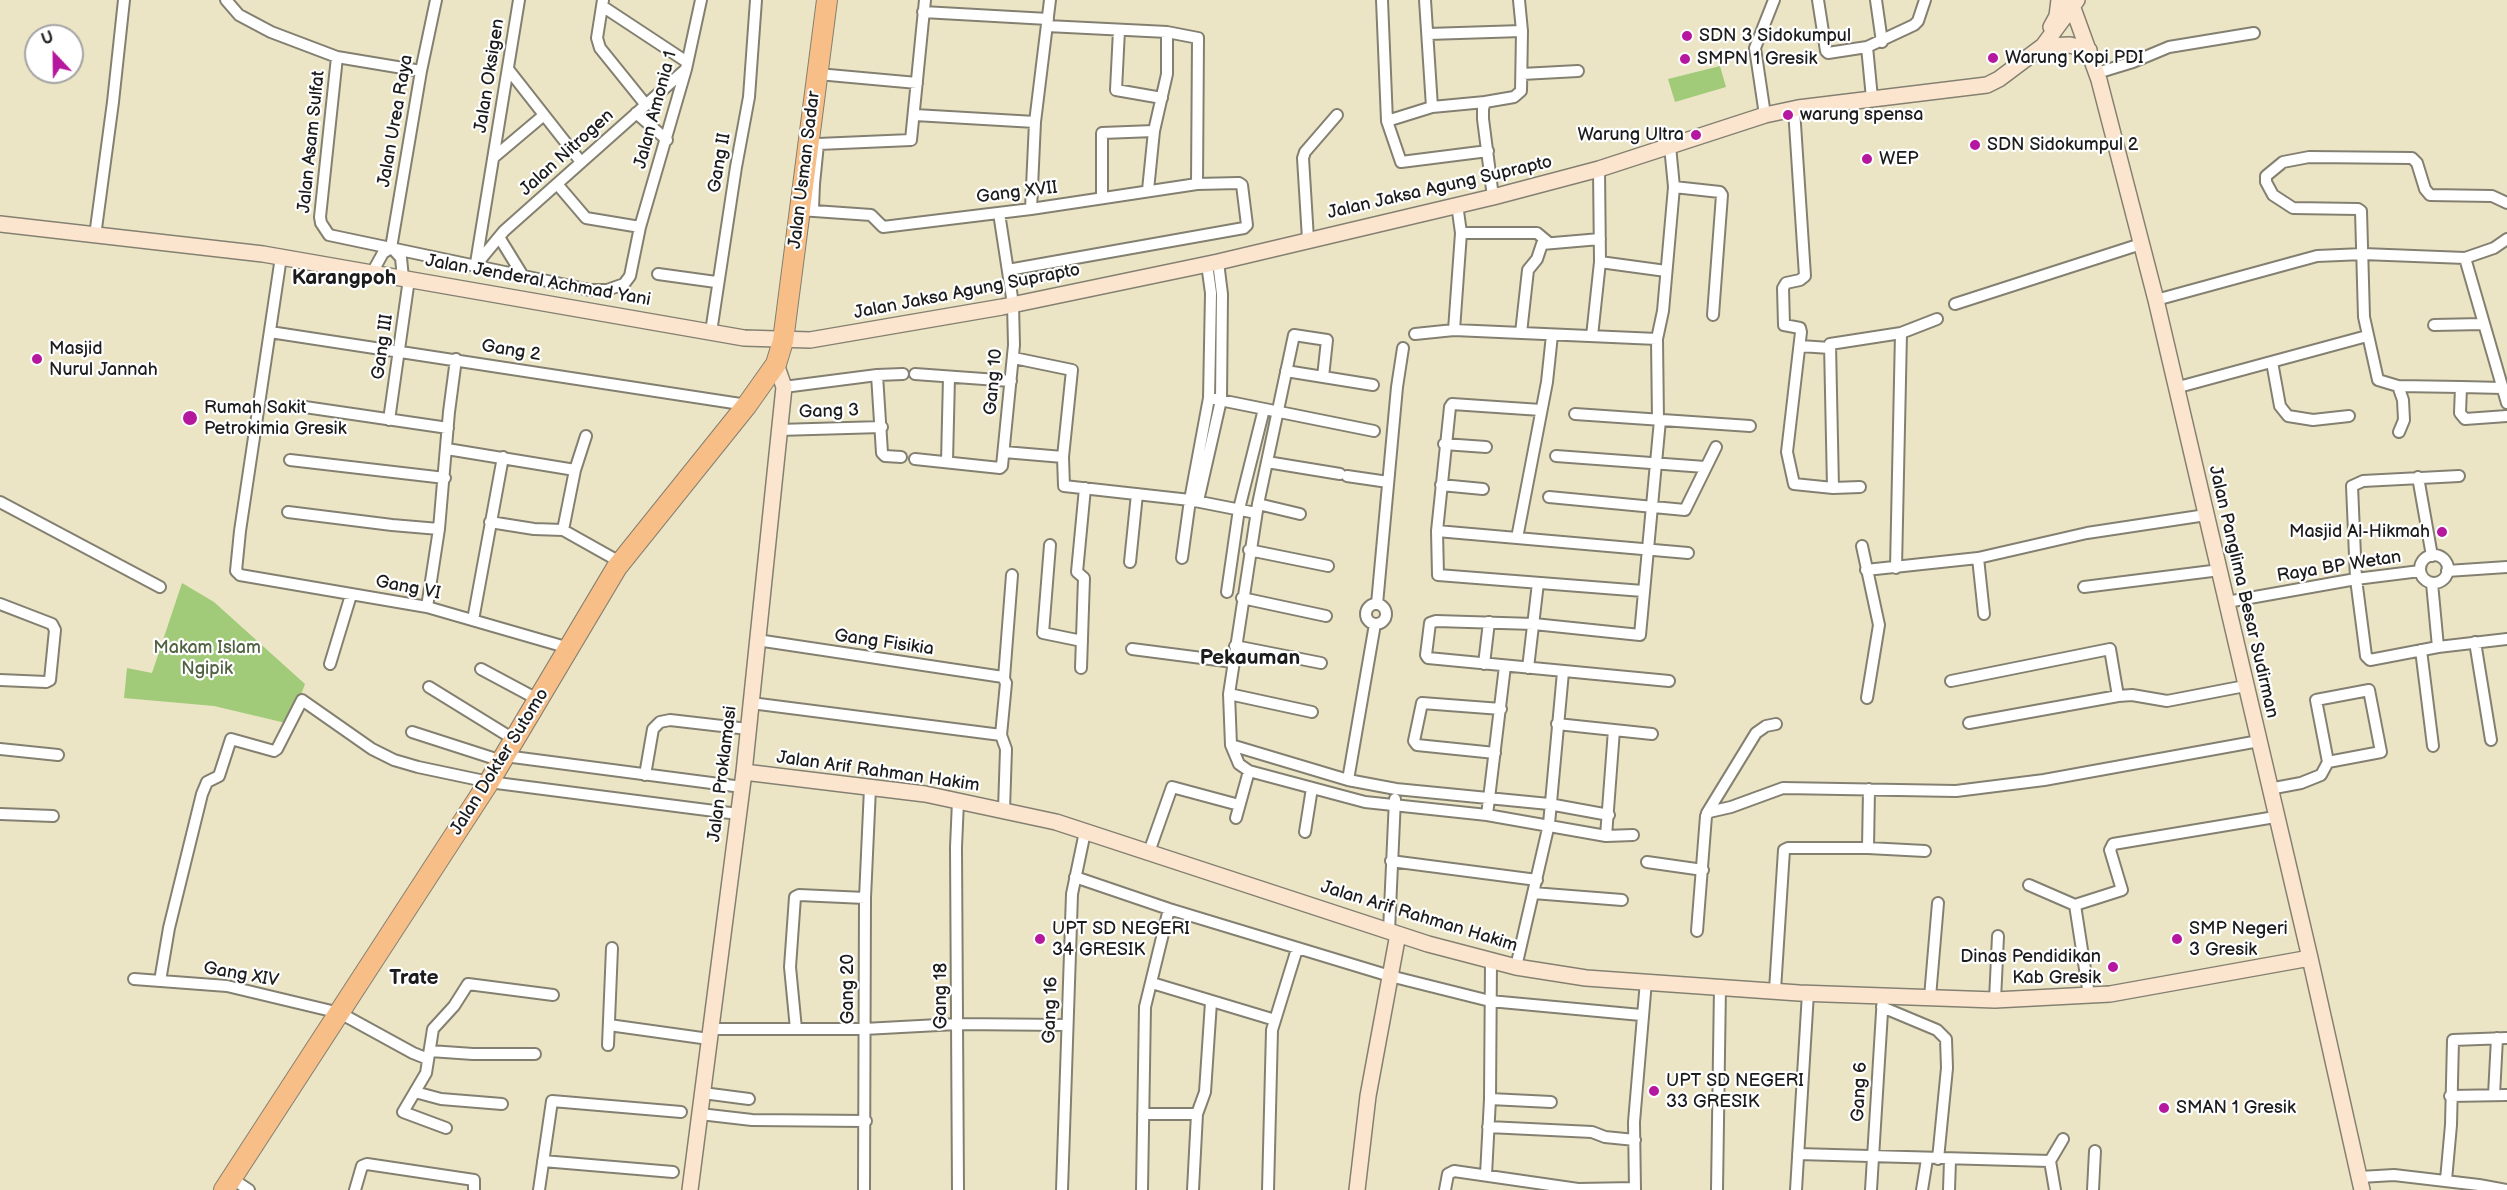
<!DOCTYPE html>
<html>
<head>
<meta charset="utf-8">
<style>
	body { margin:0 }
	#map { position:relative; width:2507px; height:1190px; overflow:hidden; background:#ebe5c6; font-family:"Balsamiq Sans",sans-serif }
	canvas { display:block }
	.north { position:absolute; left:24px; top:24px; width:60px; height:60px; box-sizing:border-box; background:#fff; border:2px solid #a4a4a4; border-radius:50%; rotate:338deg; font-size:16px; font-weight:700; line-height:24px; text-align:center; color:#1c1c1c }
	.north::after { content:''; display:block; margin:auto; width:21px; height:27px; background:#b5179e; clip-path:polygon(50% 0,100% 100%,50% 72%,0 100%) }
</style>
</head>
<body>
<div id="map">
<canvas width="2507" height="1190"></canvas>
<div class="north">U</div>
</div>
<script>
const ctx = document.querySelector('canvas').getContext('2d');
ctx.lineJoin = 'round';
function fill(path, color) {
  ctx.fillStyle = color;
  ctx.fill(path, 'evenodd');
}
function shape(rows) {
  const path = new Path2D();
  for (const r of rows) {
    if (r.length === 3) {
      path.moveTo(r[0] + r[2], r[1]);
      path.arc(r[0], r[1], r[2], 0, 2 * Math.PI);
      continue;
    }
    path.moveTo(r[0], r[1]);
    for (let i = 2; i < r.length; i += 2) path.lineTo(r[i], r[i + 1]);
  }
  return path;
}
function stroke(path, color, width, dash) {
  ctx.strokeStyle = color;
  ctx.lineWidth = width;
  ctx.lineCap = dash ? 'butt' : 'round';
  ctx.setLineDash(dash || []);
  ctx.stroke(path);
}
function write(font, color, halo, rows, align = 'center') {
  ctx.font = font + ' "Balsamiq Sans",sans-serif';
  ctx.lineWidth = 4.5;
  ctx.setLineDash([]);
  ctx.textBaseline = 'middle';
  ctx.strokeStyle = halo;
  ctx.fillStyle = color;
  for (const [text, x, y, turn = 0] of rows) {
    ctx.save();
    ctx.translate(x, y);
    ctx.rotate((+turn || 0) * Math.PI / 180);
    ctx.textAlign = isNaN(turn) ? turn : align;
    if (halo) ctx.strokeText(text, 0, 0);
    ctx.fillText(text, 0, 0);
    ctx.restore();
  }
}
const green = shape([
	[1720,66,1726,87,1675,102,1668,79],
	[182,583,214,602,305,684,290,724,214,706,124,698,127,668,152,673]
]);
const street = shape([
	[226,0,239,15,271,32,337,57,421,71],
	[603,0,597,38,600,48,646,105],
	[1382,0,1387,121,1432,107],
	[1425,0,1432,107,1485,102],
	[1818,0,1826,51,1828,53,1867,47,1914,25,1918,21,1925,0],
	[1876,0,1882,42],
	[602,6,687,62],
	[923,12,1048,19],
	[1047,26,1167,32,1198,38,1197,184],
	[1119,30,1116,90,1162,98],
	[1428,34,1522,31],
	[1867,47,1872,98],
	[337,57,320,217,321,223,329,235,590,290,607,290,624,284,630,276,640,227,686,69,701,0],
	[508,69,581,162],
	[2097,73,2133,62,2169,47,2254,33],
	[818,74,917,83],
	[1522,74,1578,71],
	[1794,109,1805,276,1800,280,1786,283,1783,288,1784,325,1800,328,1801,332,1787,452,1794,484,1833,488,1830,344,1901,333,1937,319],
	[636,113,667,140],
	[915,115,1035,122],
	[1765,115,1755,48,1774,0],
	[1387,121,1401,162,1488,151],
	[493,158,544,115],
	[557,184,586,218,640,227],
	[1674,187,1720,192,1722,195,1713,315],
	[1148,190,1154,131,1167,74,1167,32],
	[1493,197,1483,119,1483,109,1485,102,1514,97,1521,91,1522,31,1519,0],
	[1102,198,1102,133,1154,131],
	[1031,209,1035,122,1050,0],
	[800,210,871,215,883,227,1031,209,1197,184,1239,183,1242,185,1247,225,1244,228,1008,270],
	[816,211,813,208,814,184,818,144,911,140,925,0],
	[1461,233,1537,233,1549,243],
	[95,236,113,102,124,0],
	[499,237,523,276],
	[1308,239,1303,158,1305,152,1337,115],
	[391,248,421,71,436,0],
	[392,248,401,258,403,278],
	[281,257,240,531,236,571,240,575,427,607,569,648],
	[2465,258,2507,403],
	[1600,262,1666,271],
	[476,263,519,0],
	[475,266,504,231,685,70],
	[372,273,383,253,391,248],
	[658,274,716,282,718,285],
	[2156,300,2317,256,2363,254,2465,258,2494,248,2507,239],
	[1955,304,2141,244],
	[2434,325,2482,324],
	[1454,330,1461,233,1457,204],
	[270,332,747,405],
	[711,332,736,167,749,97,756,0],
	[1521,333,1528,270,1537,259,1542,244,1600,239],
	[1415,334,1454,330,1657,339],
	[1592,336,1600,262,1599,169],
	[1800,346,1830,348],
	[1014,358,1072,370,1063,457,1064,486,1190,500,1256,513],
	[2272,362,2280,406,2288,416,2313,420,2349,416],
	[1286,371,1373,385],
	[915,374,1011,381],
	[877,375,882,453,885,456,901,457],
	[1323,377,1327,340,1294,335,1258,504,1229,694,1231,745,1239,764,1249,771,1365,802,1487,815,1606,836,1633,835],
	[2398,386,2403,400,2404,420,2399,432],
	[784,387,877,375,903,374],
	[2461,387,2398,386,2378,380,2364,317,2361,211,2358,209,2293,208,2273,195,2266,182,2266,176,2283,162,2309,157,2412,158,2417,163,2425,189,2430,195,2492,196,2507,203],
	[2175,388,2367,336],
	[2503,388,2461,387,2460,413,2465,419,2507,416],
	[1215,399,1374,431],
	[298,406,448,428],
	[1541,410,1452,404,1450,407,1437,531,1438,575,1643,591],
	[1575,414,1750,426],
	[389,420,409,279],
	[1658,420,1657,339,1663,311,1674,187,1670,146],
	[1660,420,1640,635,1534,624,1436,621,1430,623,1426,655,1428,658,1669,681],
	[778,430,882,427],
	[1444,444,1486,447],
	[447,449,575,470],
	[1004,452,1063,457],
	[1556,456,1705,467],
	[915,459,1000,468,1002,466,1014,345,1013,304,999,213],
	[290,460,445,478],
	[947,462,949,377],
	[1267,462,1340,474],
	[1347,476,1388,482],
	[2418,477,2432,556],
	[1441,485,1483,489],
	[1833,488,1860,487],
	[1549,497,1685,510,1716,447],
	[1198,501,1221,400,1222,294,1218,262],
	[0,502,160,587],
	[1258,504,1300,514],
	[288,512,392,525,439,529],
	[490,522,534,529,563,530,575,470,586,436],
	[563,530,620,562],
	[1437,531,1688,553],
	[1517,538,1547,382,1552,335],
	[1050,545,1043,633,1082,641],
	[1862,546,1879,625,1867,698],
	[1249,550,1328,566],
	[2434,569,14],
	[1182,558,1190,500,1209,398,1211,293,1207,264],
	[1978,558,1984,614],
	[1130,562,1137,494],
	[1896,568,1901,333],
	[1866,570,1978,558,2087,533,2206,515],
	[2447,571,2507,567],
	[2432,583,2438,647,2507,639],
	[2084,587,2220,570],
	[1227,592,1239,509,1264,409],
	[1242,598,1326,616],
	[2227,602,2356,579,2420,571],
	[1376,614,10],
	[0,604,52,624,55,630,50,680,46,682,0,680],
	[1377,604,1397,387,1403,348],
	[427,607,439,529,449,412,456,359],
	[473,620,503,457],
	[2475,642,2491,740],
	[1235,646,1321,663],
	[2438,647,2370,660,2366,656,2356,579,2352,486,2363,481,2459,476],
	[1132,649,1233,662],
	[2421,650,2433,746],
	[330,664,351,595],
	[1484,664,1489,622],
	[1081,668,1084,578,1077,572,1085,488],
	[1528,668,1538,583],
	[481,669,539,700],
	[1004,678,1012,575],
	[1951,681,2110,649,2118,696],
	[429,687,515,740],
	[1229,694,1312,712],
	[751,703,1001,735,1006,683,1003,677,757,640],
	[1969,723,2118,696,2132,695,2167,701,2245,686],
	[1557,724,1652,734],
	[412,732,502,761],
	[1001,735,1006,749,1004,810],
	[1231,745,1348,780,1396,789,1549,804,1609,815],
	[0,749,58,755],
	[1495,753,1417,745,1414,741,1422,703,1501,709],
	[505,756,742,787],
	[645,775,653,729,660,722,670,720,748,729],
	[1348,780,1375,624],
	[2269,789,2301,783,2321,775,2328,762,2316,700,2369,690,2381,752,2328,762],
	[1707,813,1756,733,1766,726,1776,724],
	[0,814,53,816],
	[1487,815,1505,666],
	[1236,818,1249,771],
	[1305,832,1312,788],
	[1606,836,1614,730],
	[1868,848,1869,789],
	[1149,852,1172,787,1239,805],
	[1391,861,1537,880],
	[1647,862,1703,870],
	[1075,877,1169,909,1390,976,1490,1001,1641,1015],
	[2029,885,2075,905,2089,995],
	[1533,893,1622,900],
	[2075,905,2122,890,2110,850,2113,844,2275,817],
	[1389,931,1395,799],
	[1697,931,1706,816,1709,812,1731,807,1783,788,1956,791,2044,780,2259,741],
	[1516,967,1549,824,1563,672],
	[134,979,227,986,340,1013,413,1053,428,1059],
	[160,981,169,928,202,794,207,782,219,776,231,739,274,751,277,749,302,700,372,749,394,760,418,767,489,782,738,814],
	[1152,983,1275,1020],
	[1775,990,1784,850,1788,848,1868,848,1925,851],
	[1930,997,1938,903],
	[1995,1000,1998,936],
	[1882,1007,1937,1030,1946,1039,1947,1068,1938,1159],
	[609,1025,709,1039],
	[711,1029,864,1029,957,1024,1067,1025],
	[796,1029,790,967,795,897,799,895,865,898],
	[608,1045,612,948],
	[430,1051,473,1054,535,1054],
	[415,1092,441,1099,502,1104],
	[703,1093,749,1099],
	[2494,1095,2497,1038],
	[2450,1096,2507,1095],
	[1490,1099,1551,1102],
	[700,1114,752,1120,866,1121],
	[1143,1114,1197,1114,1205,1092,1211,1002],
	[1488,1127,1592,1132,1605,1137,1635,1140],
	[446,1128,403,1112,426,1073,433,1029,454,1006,468,984,553,995],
	[1798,1154,2050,1161],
	[543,1161,673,1172],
	[1486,1175,1490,1099,1491,960],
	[2360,1177,2394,1175,2479,1185,2507,1190],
	[231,1178,249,1190],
	[2446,1180,2451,1125,2453,1040,2507,1038],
	[355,1190,362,1166,367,1164,474,1180,474,1190],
	[539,1190,552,1101,681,1112],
	[864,1190,865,898,870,788],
	[958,1190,956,847,958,801],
	[1062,1190,1072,894,1085,832],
	[1142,1190,1145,1007,1169,909],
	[1193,1190,1197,1114],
	[1268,1190,1272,1030,1297,949],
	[1445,1190,1448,1174,1454,1171,1578,1189,1634,1188],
	[1635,1190,1634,1122,1646,981],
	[1717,1190,1720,986],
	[1796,1190,1808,993],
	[1871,1190,1883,996],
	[1922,1190,1927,1159],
	[1949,1190,1950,1160],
	[2055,1190,2050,1161,2063,1139],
	[2093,1190,2095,1151]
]);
const secondary = shape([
	[2070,0,2099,80,2156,300,2310,958,2362,1190],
	[2051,27,2057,16,2059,0],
	[2043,46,2070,45,2089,50],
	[0,224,263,254,744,338,810,340,1002,307,1218,262,1493,197,1599,169,1765,115,1798,108,1987,85,1999,79,2043,46,2077,0],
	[744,772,925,794,1056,822,1428,944,1516,967,1586,978,1799,993,1995,1000,2110,994,2310,958],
	[690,1190,744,772,784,387,776,364],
	[1357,1190,1368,1096,1398,934]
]);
const highway = shape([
	[224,1190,489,782,617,567,747,405,776,364,783,341,827,0]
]);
const markers = [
	[1687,36,6,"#b5179e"],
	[1993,58,6,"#b5179e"],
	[1685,59,6,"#b5179e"],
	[1788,115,6,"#b5179e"],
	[1696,135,6,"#b5179e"],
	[1975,145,6,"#b5179e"],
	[1867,159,6,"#b5179e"],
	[37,359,6,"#b5179e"],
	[190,418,8,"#b5179e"],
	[2442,532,6,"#b5179e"],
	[1040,939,6,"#b5179e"],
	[2177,939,6,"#b5179e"],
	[2113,967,6,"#b5179e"],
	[1654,1091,6,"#b5179e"],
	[2164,1108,6,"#b5179e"]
];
const poiNames = [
	["SDN 3 Sidokumpul",1699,36],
	["Warung Kopi PDI",2005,58],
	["SMPN 1 Gresik",1697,59],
	["warung spensa",1800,115],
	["Warung Ultra",1684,135,"right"],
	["SDN Sidokumpul 2",1987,145],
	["WEP",1879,159],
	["Masjid",49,349],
	["Nurul Jannah",49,370],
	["Rumah Sakit",204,408],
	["Petrokimia Gresik",204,429],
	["Masjid Al-Hikmah",2430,532,"right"],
	["UPT SD NEGERI",1052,929],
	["34 GRESIK",1052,950],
	["SMP Negeri",2189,929],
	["3 Gresik",2189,950],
	["Dinas Pendidikan",2101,957,"right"],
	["Kab Gresik",2101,978,"right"],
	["UPT SD NEGERI",1666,1081],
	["33 GRESIK",1666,1102],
	["SMAN 1 Gresik",2176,1108]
];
const streetNames = [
	["Jalan Oksigen",490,76,-81],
	["Jalan Amonia 1",656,110,-75],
	["Jalan Urea Raya",396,121,-80],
	["Jalan Asam Sulfat",312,142,-84],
	["Jalan Nitrogen",567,153,-42],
	["Gang II",720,163,-80],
	["Jalan Usman Sadar",805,170,-83],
	["Jalan Jaksa Agung Suprapto",1440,188,-13],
	["Gang XVII",1017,193,-7],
	["Jalan Jenderal Achmad Yani",538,281,10],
	["Jalan Jaksa Agung Suprapto",967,292,-11],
	["Gang III",383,347,-82],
	["Gang 2",511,351,9],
	["Gang 10",994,382,-85],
	["Gang 3",829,412,-2],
	["Raya BP Wetan",2339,567,-9],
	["Gang VI",408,588,11],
	["Jalan Panglima Besar Sudirman",2243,592,77],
	["Gang Fisikia",884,643,8],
	["Jalan Dokter Sutomo",500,762,-58],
	["Jalan Arif Rahman Hakim",878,772,8],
	["Jalan Proklamasi",723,774,-83],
	["Jalan Arif Rahman Hakim",1419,917,17],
	["Gang XIV",241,975,10],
	["Gang 20",848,989,-90],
	["Gang 18",941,996,-90],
	["Gang 16",1051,1010,-88],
	["Gang 6",1860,1092,-87]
];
const parkNames = [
	["Makam Islam",207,648],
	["Ngipik",207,669]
];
const quarterNames = [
	["Karangpoh",344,279],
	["Pekauman",1250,659],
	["Trate",414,979]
];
fill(green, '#a1cb78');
stroke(street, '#848071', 14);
stroke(secondary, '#848071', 18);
stroke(highway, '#848071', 22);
stroke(street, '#fff', 10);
stroke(secondary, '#fce5cf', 15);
stroke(highway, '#f7be88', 20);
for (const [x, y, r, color] of markers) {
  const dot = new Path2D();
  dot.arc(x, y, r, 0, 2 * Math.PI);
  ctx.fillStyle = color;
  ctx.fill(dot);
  stroke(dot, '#fff', 2);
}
write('18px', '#1c1c1c', '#fff', poiNames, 'left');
write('18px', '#1c1c1c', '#fff', streetNames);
write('18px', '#516241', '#fff', parkNames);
write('bold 21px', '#1c1c1c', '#fff', quarterNames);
</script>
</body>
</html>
